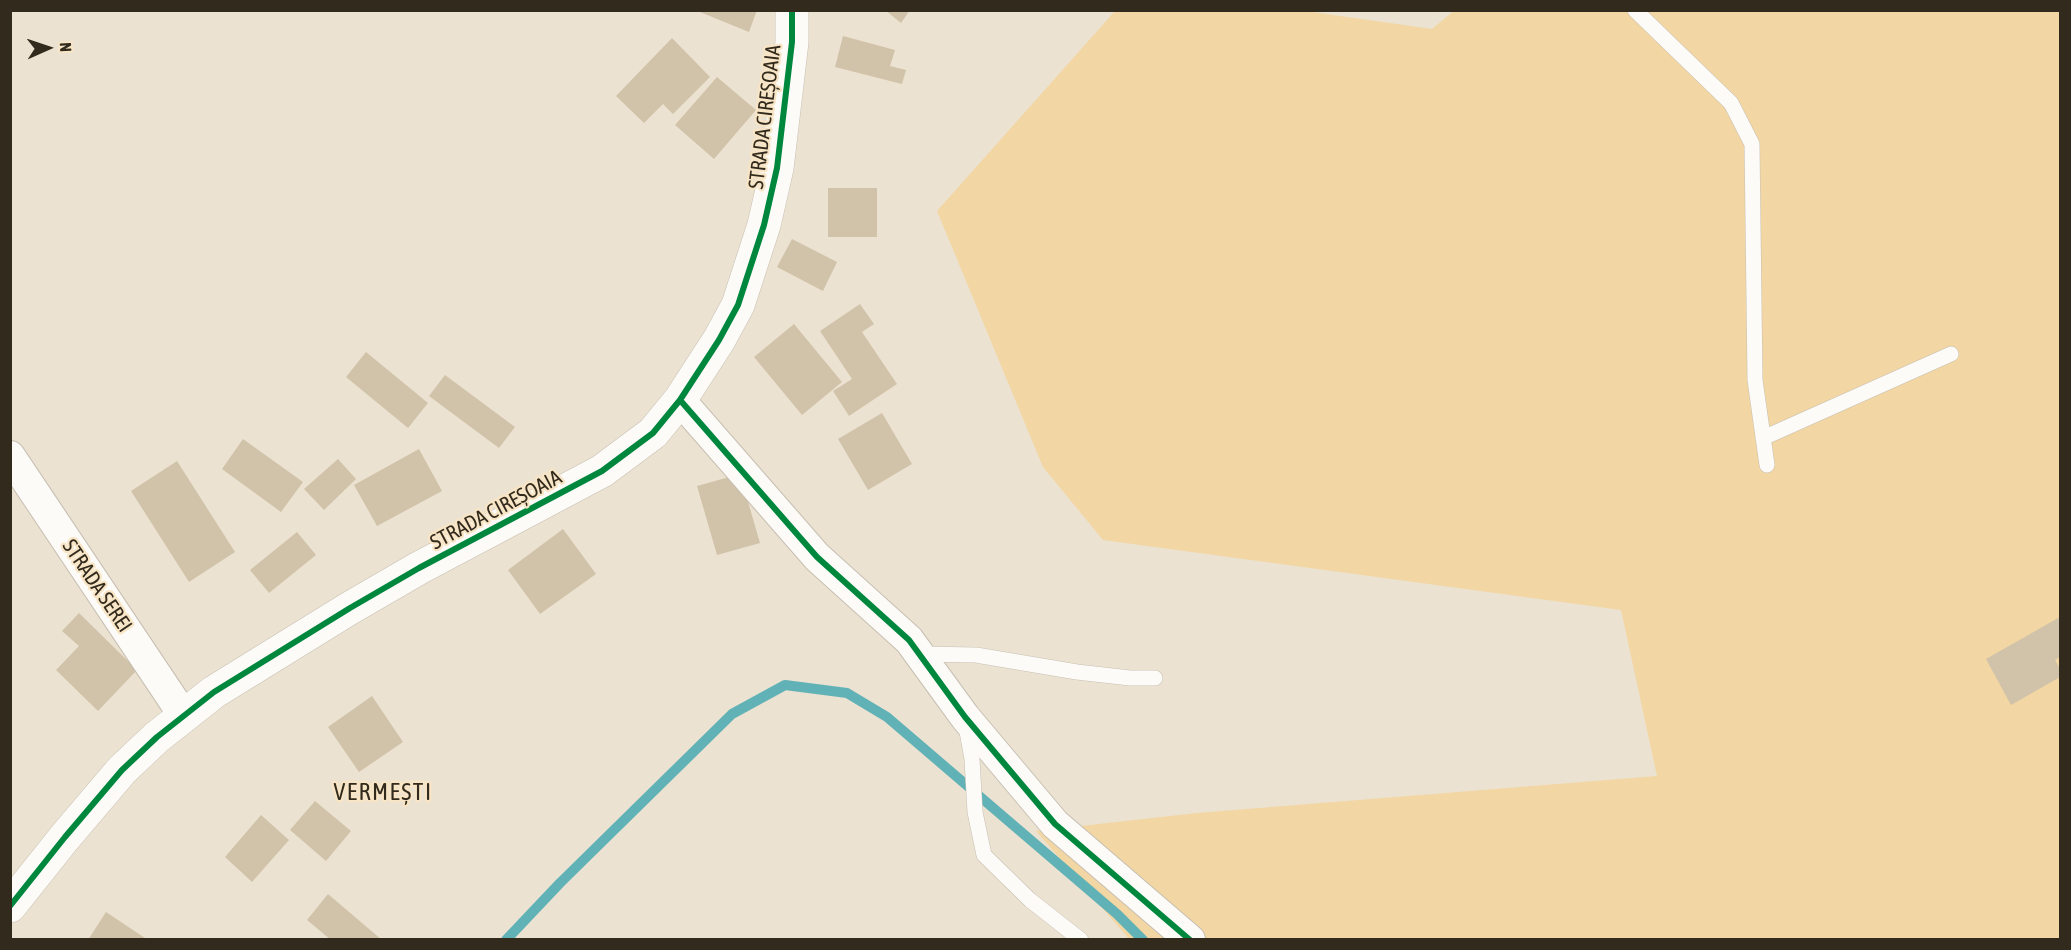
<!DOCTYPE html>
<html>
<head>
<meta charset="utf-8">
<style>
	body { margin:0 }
	#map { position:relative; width:2071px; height:950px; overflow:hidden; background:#ece2d1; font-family:"Asap Condensed",sans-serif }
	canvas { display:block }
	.frame { position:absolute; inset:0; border:12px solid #312a1d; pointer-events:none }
	.north { position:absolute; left:18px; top:18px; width:60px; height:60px; -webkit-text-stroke:4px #f8e5c5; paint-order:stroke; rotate:87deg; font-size:16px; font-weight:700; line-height:24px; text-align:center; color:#312a1d }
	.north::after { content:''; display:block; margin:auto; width:21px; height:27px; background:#312a1d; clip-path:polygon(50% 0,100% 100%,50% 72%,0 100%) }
</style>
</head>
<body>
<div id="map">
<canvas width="2071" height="950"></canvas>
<div class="frame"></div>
<div class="north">N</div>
</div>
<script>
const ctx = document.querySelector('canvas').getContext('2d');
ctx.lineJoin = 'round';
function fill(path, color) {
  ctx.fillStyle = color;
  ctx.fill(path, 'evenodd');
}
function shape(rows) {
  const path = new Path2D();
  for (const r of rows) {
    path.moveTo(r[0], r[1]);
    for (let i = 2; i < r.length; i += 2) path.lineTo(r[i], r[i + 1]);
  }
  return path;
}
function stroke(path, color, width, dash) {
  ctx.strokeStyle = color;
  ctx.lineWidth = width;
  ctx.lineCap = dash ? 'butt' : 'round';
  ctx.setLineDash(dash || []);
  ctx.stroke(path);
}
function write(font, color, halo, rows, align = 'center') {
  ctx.font = font + ' "Asap Condensed",sans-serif';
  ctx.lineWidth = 4.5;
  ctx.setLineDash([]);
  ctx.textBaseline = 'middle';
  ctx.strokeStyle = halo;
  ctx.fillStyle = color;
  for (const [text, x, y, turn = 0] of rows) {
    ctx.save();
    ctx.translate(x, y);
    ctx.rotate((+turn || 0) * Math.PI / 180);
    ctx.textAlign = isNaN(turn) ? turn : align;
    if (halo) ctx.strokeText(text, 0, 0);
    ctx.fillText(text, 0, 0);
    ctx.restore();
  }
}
const green = shape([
	[1455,10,2060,11,2060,939,1129,939,1036,831,1197,813,1657,776,1621,610,1103,540,1043,467,937,211,1115,11,1305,11,1432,29]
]);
const stream = shape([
	[506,940,560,883,732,714,785,685,847,693,887,717,1117,914,1143,940]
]);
const building = shape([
	[695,10,757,10,749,32],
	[885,10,910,10,901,23],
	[843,36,895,50,890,66,906,70,902,84,835,67],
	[672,38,710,77,673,114,663,104,644,123,616,96],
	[717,77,756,110,714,159,675,125],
	[828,188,877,188,877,237,828,237],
	[792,239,837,262,823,291,777,267],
	[860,304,874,324,862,332,897,384,849,416,833,391,852,379,820,331],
	[794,324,842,382,802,415,754,357],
	[366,352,428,403,408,428,346,377],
	[445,375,515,427,499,448,429,396],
	[882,413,912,464,868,490,838,439],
	[243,439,303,482,281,512,222,469],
	[419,449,442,491,377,526,354,485],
	[338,459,356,479,324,510,304,489],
	[177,461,235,552,189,582,131,491],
	[740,474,760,543,717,555,697,486],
	[563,529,596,574,540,614,508,570],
	[297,532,316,555,269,593,250,570],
	[79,613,137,670,98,711,56,670,79,646,62,631],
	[2060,617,2060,657,2055,660,2060,669,2060,677,2011,705,1986,659],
	[372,696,403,742,359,772,328,727],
	[315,801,351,831,326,861,290,830],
	[261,815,289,840,252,882,225,857],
	[328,894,382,940,331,940,307,920],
	[106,912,148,940,88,940]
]);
const service = shape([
	[1635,10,1731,103,1752,144,1755,380,1767,465],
	[1763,438,1951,354],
	[920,654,976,655,1077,672,1130,678,1155,678],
	[966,726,972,759,975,812,984,855,1030,900,1081,940]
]);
const minor = shape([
	[680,400,817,557,909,640,965,717,1055,824,1190,940],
	[10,456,184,716]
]);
const tertiary = shape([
	[10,906,65,837,122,770,157,737,214,692,350,608,419,568,602,471,653,433,680,400,719,340,738,305,764,225,777,168,792,42,792,10]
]);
const cycleway = shape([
	[680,400,817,557,909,640,965,717,1055,824,1190,940],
	[10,906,65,837,122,770,157,737,214,692,350,608,419,568,602,471,653,433,680,400,719,340,738,305,764,225,777,168,792,42,792,10]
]);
const streetNames = [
	["STRADA CIREȘOAIA",765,117,-83],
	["STRADA CIREȘOAIA",496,510,-28],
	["STRADA SEREI",97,586,56]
];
const quarterNames = [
	["VERMEȘTI",383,792]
];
fill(green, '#f2d6a3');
stroke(stream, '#61b2b6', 10);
fill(building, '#d1c3a9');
stroke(service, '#c7bfb2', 16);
stroke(minor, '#c7bfb2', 32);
stroke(tertiary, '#c7bfb2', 34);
stroke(service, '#fcfbf8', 15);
stroke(minor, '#fcfbf8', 30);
stroke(tertiary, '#fcfbf8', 33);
stroke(cycleway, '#00873e', 6);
write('21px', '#312a1d', '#f8e5c5', streetNames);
ctx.letterSpacing = '1.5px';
write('24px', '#312a1d', '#f8e5c5', quarterNames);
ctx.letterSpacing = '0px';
</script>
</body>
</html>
